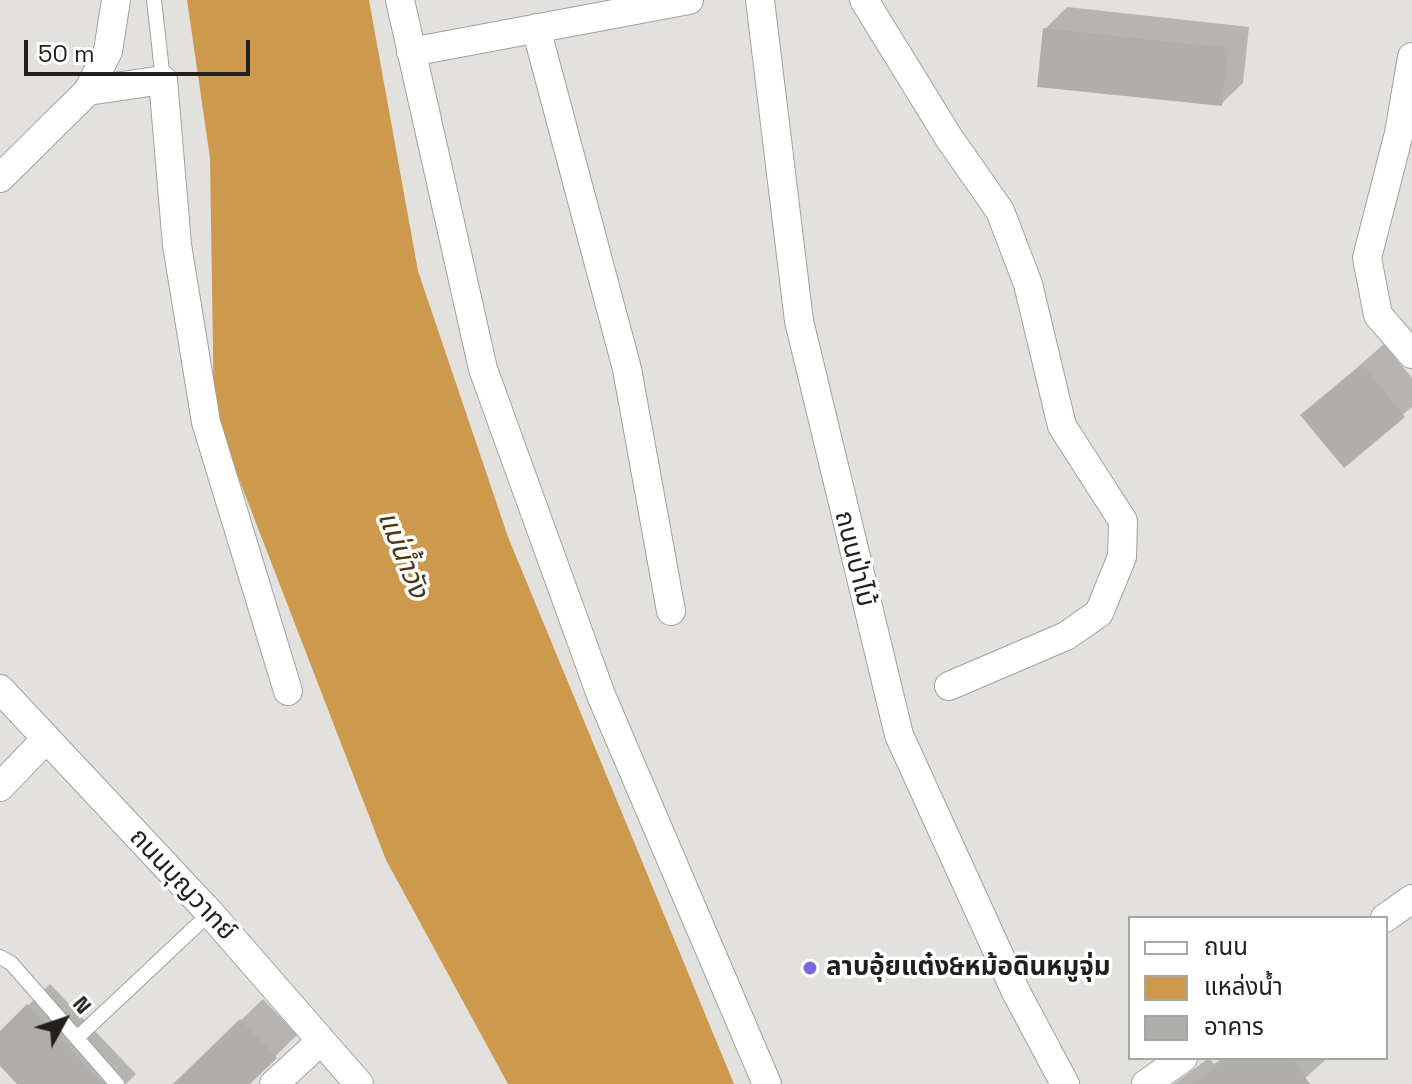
<!DOCTYPE html>
<html>
<head>
<meta charset="utf-8">
<style>
	body { margin:0 }
	#map { position:relative; width:1412px; height:1084px; overflow:hidden; background:#e3e1dd; font-family:"Space Grotesk","Noto Sans Thai",sans-serif }
	canvas { display:block }
	.legend { position:absolute; left:1128px; top:916px; width:260px; height:144px; box-sizing:border-box; background:#fff; border:2px solid #a6a6a5; margin:0; padding:10px 14px; list-style:none; font-size:24px; color:#21201f }
	.legend li { display:flex; align-items:center; gap:16px; height:40px }
	.legend b { width:40px; border:2px solid #a6a6a5 }
	.north { position:absolute; left:24px; top:980px; width:80px; height:80px; -webkit-text-stroke:6px #fff; paint-order:stroke; rotate:50deg; font-size:22px; font-weight:700; line-height:32px; text-align:center; color:#21201f }
	.north::after { content:''; display:block; margin:auto; width:28px; height:36px; background:#21201f; clip-path:polygon(50% 0,100% 100%,50% 72%,0 100%) }
	.scale { position:absolute; left:24px; top:40px; width:226px; height:36px; box-sizing:border-box; border:4px solid #21201f; border-top:0; padding-left:10px; font-size:24px; line-height:28px; white-space:nowrap; color:#21201f; -webkit-text-stroke:6px #fff; paint-order:stroke }
</style>
</head>
<body>
<div id="map">
<canvas width="1412" height="1084"></canvas>
<ul class="legend">
<li><b style="height:10px;background:#fff"></b>ถนน</li>
<li><b style="height:22px;background:#cd9a4d"></b>แหล่งน้ำ</li>
<li><b style="height:22px;background:#b0aeab"></b>อาคาร</li>
</ul>
<div class="north">N</div>
<div class="scale">50 m</div>
</div>
<script>
const ctx = document.querySelector('canvas').getContext('2d');
ctx.lineJoin = 'round';
function fill(path, color) {
  ctx.fillStyle = color;
  ctx.fill(path, 'evenodd');
}
function shape(rows) {
  const path = new Path2D();
  for (const r of rows) {
    path.moveTo(r[0], r[1]);
    for (let i = 2; i < r.length; i += 2) path.lineTo(r[i], r[i + 1]);
  }
  return path;
}
function stroke(path, color, width, dash) {
  ctx.strokeStyle = color;
  ctx.lineWidth = width;
  ctx.lineCap = dash ? 'butt' : 'round';
  ctx.setLineDash(dash || []);
  ctx.stroke(path);
}
function write(font, color, halo, rows, align = 'center') {
  ctx.font = font + ' "Space Grotesk","Noto Sans Thai",sans-serif';
  ctx.lineWidth = 7;
  ctx.setLineDash([]);
  ctx.textBaseline = 'middle';
  ctx.strokeStyle = halo;
  ctx.fillStyle = color;
  for (const [text, x, y, turn = 0] of rows) {
    ctx.save();
    ctx.translate(x, y);
    ctx.rotate((+turn || 0) * Math.PI / 180);
    ctx.textAlign = isNaN(turn) ? turn : align;
    if (halo) ctx.strokeText(text, 0, 0);
    ctx.fillText(text, 0, 0);
    ctx.restore();
  }
}
const water = shape([
	[187,0,369,0,418,271,508,537,734,1084,508,1084,386,860,214,414,210,158]
]);
const shadow = shape([
	[1067,7,1249,27,1243,83,1221,104,1045,29],
	[1384,344,1412,378,1412,407,1344,465,1302,416],
	[50,984,136,1074,126,1084,20,1084,0,1064,0,1033],
	[263,999,297,1035,247,1084,175,1084],
	[1209,1058,1214,1064,1223,1058,1325,1060,1299,1084,1174,1084]
]);
const building = shape([
	[1043,28,1228,48,1222,106,1037,87],
	[1362,364,1405,417,1344,468,1300,415],
	[27,1004,101,1081,104,1084,17,1084,0,1066,0,1031],
	[240,1019,277,1058,250,1084,173,1084],
	[1228,1058,1292,1058,1310,1084,1191,1084]
]);
const lane = shape([
	[154,0,163,80],
	[0,957,11,963,117,1084],
	[78,1037,210,913]
]);
const street = shape([
	[400,0,483,369,601,695,767,1084],
	[760,0,799,321,899,735,1016,992,1065,1084],
	[864,0,949,138,1000,211,1028,284,1062,426,1123,521,1122,557,1099,613,1066,636,949,686],
	[536,28,627,369,671,611],
	[411,52,689,0],
	[1412,57,1399,133,1367,258,1378,315,1412,354],
	[88,91,163,80,177,245,206,422,288,691],
	[0,178,88,91,108,51,116,0],
	[0,689,210,913,359,1084],
	[0,787,45,740],
	[1385,918,1412,899],
	[274,1084,321,1041],
	[1146,1084,1183,1058]
]);
const markers = [
	[810,968,8,"#7767e2"]
];
const streetNames = [
	["ถนนป่าไม้",854,559,76],
	["ถนนบุญวาทย์",182,885,47]
];
const poiNames = [
	["ลาบอุ้ยแต๋ง&หม้อดินหมูจุ่ม",826,968]
];
const waterNames = [
	["แม่น้ำวัง",402,555,68]
];
fill(water, '#cd9a4d');
fill(shadow, '#0003');
fill(building, '#b0aeab');
stroke(lane, '#a2a09d', 16);
stroke(street, '#a2a09d', 30);
stroke(lane, '#fff', 14);
stroke(street, '#fff', 28);
for (const [x, y, r, color] of markers) {
  const dot = new Path2D();
  dot.arc(x, y, r, 0, 2 * Math.PI);
  ctx.fillStyle = color;
  ctx.fill(dot);
  stroke(dot, '#fff', 3);
}
write('26px', '#21201f', '#fff', streetNames);
write('bold 26px', '#21201f', '#fff', poiNames, 'left');
write('italic 28px', '#4b3514', '#fff', waterNames);
</script>
</body>
</html>
